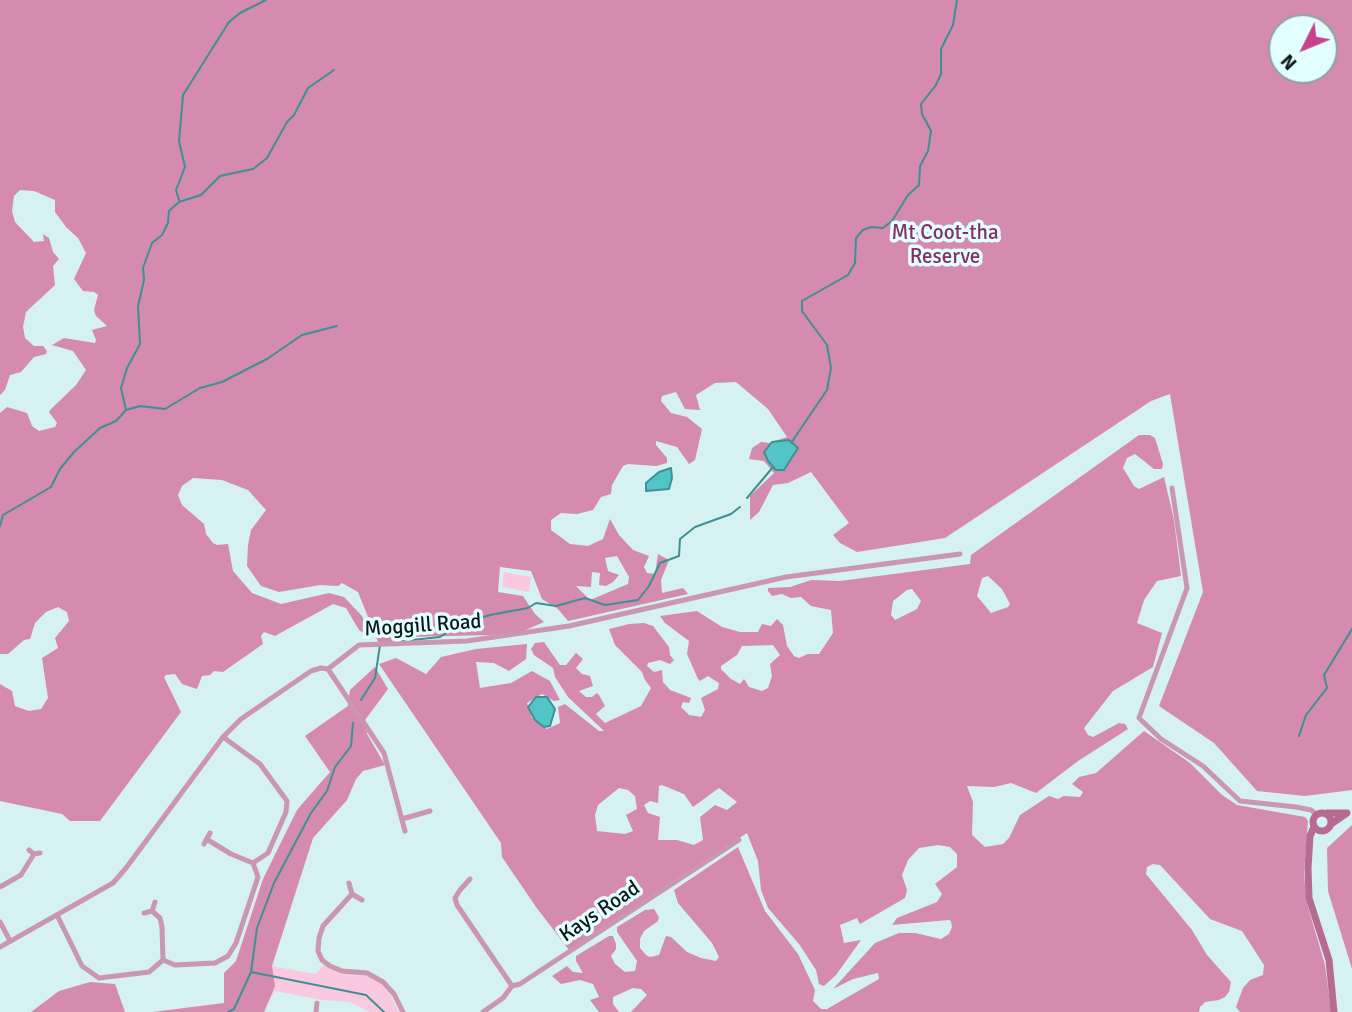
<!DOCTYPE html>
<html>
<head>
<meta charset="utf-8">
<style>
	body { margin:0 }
	#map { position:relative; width:1352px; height:1012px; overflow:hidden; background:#d5f1f1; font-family:Signika,sans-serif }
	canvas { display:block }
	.north { position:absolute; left:1268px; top:14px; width:70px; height:70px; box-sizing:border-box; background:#e2feff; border:2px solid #8da2a3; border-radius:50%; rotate:227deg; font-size:19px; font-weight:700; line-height:28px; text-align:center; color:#0e1819 }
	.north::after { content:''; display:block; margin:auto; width:24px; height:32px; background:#c4438c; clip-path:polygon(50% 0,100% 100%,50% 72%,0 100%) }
</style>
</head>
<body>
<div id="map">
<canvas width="1352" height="1012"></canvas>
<div class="north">N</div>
</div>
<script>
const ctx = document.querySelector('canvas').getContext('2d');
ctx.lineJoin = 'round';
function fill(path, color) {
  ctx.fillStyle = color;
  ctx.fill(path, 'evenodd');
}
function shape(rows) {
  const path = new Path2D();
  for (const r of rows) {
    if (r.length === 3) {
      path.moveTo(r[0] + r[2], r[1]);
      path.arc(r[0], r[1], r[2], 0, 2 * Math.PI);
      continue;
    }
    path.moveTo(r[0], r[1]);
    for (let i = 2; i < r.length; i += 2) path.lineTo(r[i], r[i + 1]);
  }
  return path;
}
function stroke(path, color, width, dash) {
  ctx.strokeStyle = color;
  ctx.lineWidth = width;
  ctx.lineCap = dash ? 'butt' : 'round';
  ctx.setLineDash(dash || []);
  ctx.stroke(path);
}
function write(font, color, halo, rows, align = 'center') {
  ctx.font = font + ' Signika,sans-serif';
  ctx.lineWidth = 7;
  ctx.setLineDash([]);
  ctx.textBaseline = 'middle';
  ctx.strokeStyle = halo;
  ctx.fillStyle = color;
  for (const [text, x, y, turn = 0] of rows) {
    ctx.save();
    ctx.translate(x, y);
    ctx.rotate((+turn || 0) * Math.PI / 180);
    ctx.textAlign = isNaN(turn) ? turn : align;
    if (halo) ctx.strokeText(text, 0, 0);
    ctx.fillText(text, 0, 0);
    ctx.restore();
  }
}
const green = shape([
	[504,572,531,577,529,592,502,587],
	[375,667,388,689,365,720,367,734,385,765,363,771,356,779,347,800,313,838,272,966,315,974,324,965,342,973,366,975,380,983,390,994,399,1012,370,1012,350,1002,322,1000,275,991,264,1012,153,1012,224,1003,224,973,236,961,263,879,297,810,330,772,305,736,348,706,350,690]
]);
const forest = shape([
	[0,0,1352,0,1352,790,1305,796,1257,791,1214,743,1159,706,1203,592,1170,394,1151,401,945,538,857,552,840,543,833,535,849,523,811,472,788,483,773,485,759,512,750,520,750,496,774,473,764,461,749,459,752,448,761,442,769,443,787,437,768,409,736,382,715,383,696,395,700,410,685,409,676,392,662,396,661,401,671,413,687,417,702,429,695,460,689,464,677,447,656,441,656,445,667,458,667,463,656,466,628,464,623,466,612,485,611,494,601,497,593,510,577,514,561,513,551,520,551,530,570,544,588,546,603,539,610,519,619,535,633,550,649,556,644,567,647,573,655,574,658,554,669,560,661,580,662,593,683,588,688,594,568,621,558,609,542,599,531,571,500,567,498,592,523,596,535,614,544,622,521,632,490,635,407,637,399,642,378,642,358,592,342,583,338,586,320,585,279,592,261,586,247,566,248,545,251,530,266,510,248,490,222,480,193,478,182,486,178,495,182,505,204,524,206,534,213,543,217,545,228,544,233,571,252,593,281,604,329,593,344,597,362,616,367,626,365,634,359,630,346,608,333,604,275,636,264,632,261,636,263,644,223,672,214,671,210,675,202,676,197,689,182,684,175,674,166,675,164,677,181,712,100,821,70,821,62,814,0,801,0,684,12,691,15,706,29,711,41,709,48,698,42,658,58,648,55,638,69,621,67,612,58,607,46,612,35,623,30,639,24,640,8,654,0,654,0,413,7,407,27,413,32,426,39,431,55,427,57,423,49,412,50,410,76,385,86,370,73,351,52,345,64,338,95,343,96,340,92,330,107,326,96,316,94,310,98,295,94,292,83,291,74,279,86,253,78,238,66,227,55,212,55,200,34,191,20,190,14,196,12,211,15,222,34,242,44,241,43,234,49,238,53,252,59,259,53,266,55,285,26,312,23,327,25,338,34,346,43,346,47,351,46,354,34,357,21,372,10,375,5,390,0,395],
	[1282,28,1324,28,1324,70,1282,70],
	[617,556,629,577,628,584,590,600,576,586,591,587,592,572,600,573,599,585,606,586,613,582,619,575,608,571,605,558],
	[1139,435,1150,435,1155,438,1163,464,1162,469,1154,469,1135,454,1127,458,1123,468,1134,486,1139,489,1164,477,1174,520,1181,576,1157,581,1144,600,1137,623,1162,633,1153,667,1113,691,1084,728,1088,735,1093,737,1119,723,1125,724,1128,729,1078,761,1036,793,1011,783,994,787,967,786,973,802,972,835,985,847,1003,844,1009,838,1020,815,1049,796,1058,799,1064,796,1080,797,1083,792,1072,784,1079,777,1096,773,1144,731,1190,763,1222,795,1237,805,1305,817,1308,821,1304,872,1306,900,1325,965,1331,1012,1240,1012,1236,1007,1243,988,1250,980,1263,975,1264,965,1242,931,1210,919,1160,865,1153,864,1147,867,1146,874,1192,930,1207,955,1231,982,1229,992,1225,997,1219,1000,1205,1002,1200,1007,1199,1012,631,1012,647,995,641,989,633,988,613,997,613,1004,619,1012,599,1012,590,1000,599,997,593,984,580,980,561,984,552,976,567,966,573,972,583,973,576,961,576,956,609,936,613,936,616,944,616,949,611,956,615,964,625,972,635,971,637,961,617,932,617,927,645,910,654,909,659,917,658,921,644,931,640,939,640,948,646,955,650,957,659,955,666,936,671,937,687,952,701,958,716,961,719,957,712,943,678,903,674,890,738,847,765,911,798,954,815,990,813,1001,821,1009,827,1009,879,979,878,973,853,979,833,989,875,943,899,933,915,933,941,939,949,934,952,927,951,921,949,920,892,925,897,918,937,902,942,894,935,884,957,867,957,854,950,847,938,845,919,848,908,860,902,875,907,890,905,898,860,924,857,918,840,925,844,943,861,940,836,975,824,986,819,984,816,970,799,944,768,908,761,890,758,861,747,833,569,950,536,907,502,857,501,843,379,664,396,658,426,674,441,657,476,649,527,644,526,659,509,671,494,663,476,662,480,688,511,683,532,671,550,681,560,700,554,701,542,694,527,703,532,718,547,729,560,723,558,707,565,704,599,731,604,731,568,697,555,677,553,668,534,655,531,649,535,643,544,642,560,665,566,665,576,653,583,659,576,668,582,674,590,676,593,686,579,691,586,697,592,697,597,693,599,695,605,706,596,714,605,723,641,706,651,688,645,680,642,672,615,645,609,629,629,624,644,623,653,626,669,647,670,655,674,660,670,664,660,660,648,663,647,666,654,672,662,670,663,682,670,690,691,698,689,703,683,702,681,707,689,715,701,717,705,710,701,698,718,689,719,683,708,676,700,681,698,679,687,654,689,641,665,623,660,616,697,611,722,627,740,632,758,632,762,624,771,626,777,619,783,625,787,646,794,656,799,658,808,654,819,654,833,633,831,610,811,606,801,597,791,598,782,594,772,596,768,591,768,588,790,587,811,580,840,581,970,564,971,555],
	[988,576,1002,589,1010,604,1008,607,991,613,977,596,982,578],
	[912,589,921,601,917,609,895,620,891,615,893,601,907,590],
	[773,645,780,655,770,664,772,676,768,688,762,691,749,687,744,679,740,684,731,679,721,669,721,666,737,655,742,646],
	[662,785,684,794,693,807,719,788,737,802,727,810,715,805,700,817,703,840,694,845,677,840,658,840,660,817,648,813,644,805,650,801,658,803,659,786],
	[619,788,628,790,635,796,637,809,626,815,633,831,625,834,597,831,595,815,598,805],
	[375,667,388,689,365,720,367,734,385,765,363,771,356,779,347,800,313,838,272,966,275,986,264,1012,153,1012,224,1003,224,973,236,961,263,879,297,810,330,772,305,736,348,706,350,690],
	[1352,825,1352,969,1328,891,1327,848],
	[90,982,115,984,125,1012,31,1012,59,991]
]);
const water = shape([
	[789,440,798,448,784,470,776,470,768,461,764,452,772,442,789,440],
	[671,468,672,478,669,489,646,491,646,483,659,472,671,468],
	[536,697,547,697,555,709,550,726,544,727,535,720,528,707,536,697]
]);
const stream = shape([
	[179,200,176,190,185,167,179,141,183,95,229,22,240,13,266,0],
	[126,410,121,388,127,368,140,344,138,306,144,280,143,268,152,243,162,235,168,223,169,211,179,202,201,195,220,176,253,169,267,158,287,122,294,115,308,88,334,70],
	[791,443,827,390,831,368,827,345,802,311,802,301,848,275,855,263,856,238,863,230,871,227,883,228,892,221,908,195,919,185,920,166,928,151,931,131,922,114,921,104,936,85,941,74,941,49,953,25,957,0],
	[747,498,773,467],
	[0,526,3,515,51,487,60,469,74,452,100,428,116,421,126,410,140,406,165,409,200,388,222,382,267,359,302,335,337,326],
	[403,641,440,637,462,624,490,615,528,608,536,603,556,606,585,598,605,605,638,600,649,586,660,563,679,556,680,539,695,527,731,514,740,507],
	[361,700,375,678,380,645],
	[1299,736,1306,715,1327,688,1324,675,1352,629],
	[251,972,366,995,384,1012],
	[228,1012,234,1009,251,972,257,928,274,883,311,813,327,791,335,767,351,746,353,723]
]);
const minor = shape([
	[1172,488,1187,588,1139,718,1161,739,1203,766,1240,801,1296,807,1311,810,1316,814],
	[328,669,384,753,405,831],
	[402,819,430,811],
	[208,840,231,854,253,863],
	[204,844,210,833],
	[29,850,34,854,40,853],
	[470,879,460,890,455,898,457,905,512,986],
	[349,883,352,894,362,900],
	[0,887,21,875,34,854],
	[352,894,323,926,319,938,318,951,322,960,330,966,342,971,367,973,383,982,394,994,403,1012],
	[152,911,160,918,162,927,163,960],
	[144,913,152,911,155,902],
	[57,915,82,966,99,978,149,972,163,960,175,965,215,963,228,956,236,943,258,877,253,863,268,853,286,812,287,801,260,764,223,737],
	[0,922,10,941],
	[0,947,113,883,126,868,223,737,241,719,311,671,321,668,328,669,359,645,467,641,569,626,786,577,960,554],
	[316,1012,317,1003],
	[483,1012,503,998,512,986,520,984,558,959,739,840]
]);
const secondary = shape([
	[1322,822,9],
	[1327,813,1347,813,1331,824],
	[1314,827,1310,836,1308,868,1309,898,1329,960,1334,1012]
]);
const parkNames = [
	["Mt Coot-tha",945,233],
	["Reserve",945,257]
];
const streetNames = [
	["Moggill Road",423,626,-4],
	["Kays Road",600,912,-34]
];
fill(green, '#fac9e0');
fill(forest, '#d58aaf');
fill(water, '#53c4c7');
stroke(water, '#3e9093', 2);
stroke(stream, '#3e9093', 2);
stroke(minor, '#cb96af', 5);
stroke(secondary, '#b86b92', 7);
write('21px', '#862f60', '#e2feff', parkNames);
write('21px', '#0e1819', '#e2feff', streetNames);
</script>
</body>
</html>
